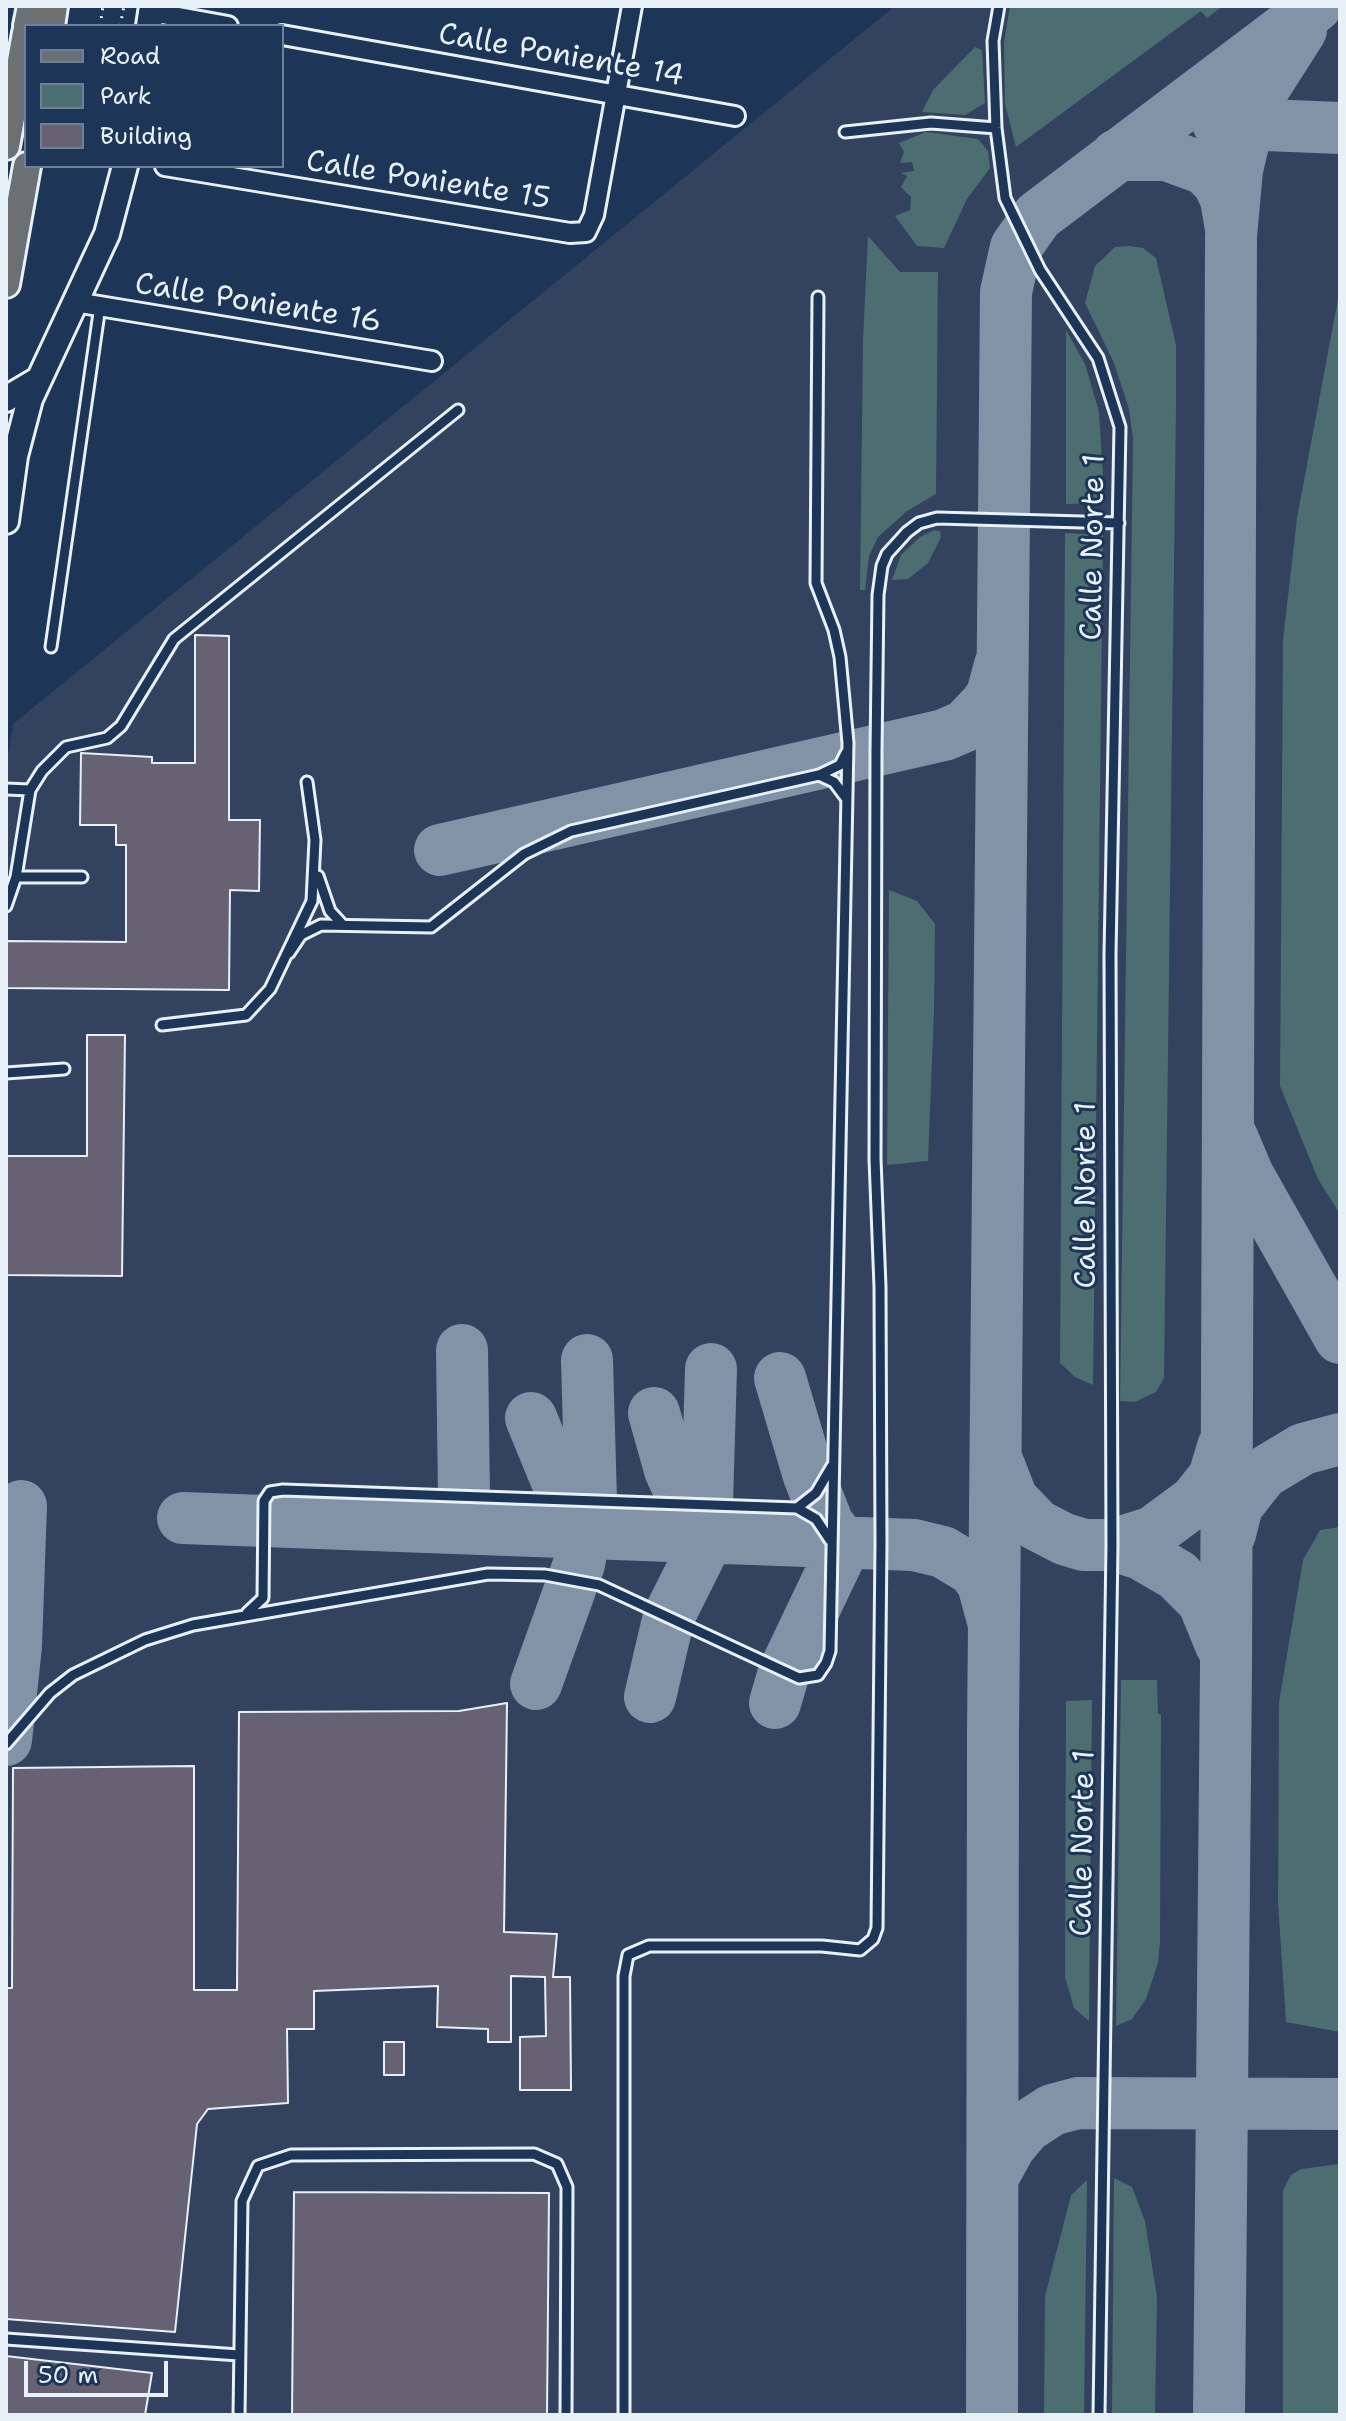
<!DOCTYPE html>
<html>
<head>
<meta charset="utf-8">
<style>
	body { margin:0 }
	#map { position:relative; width:1346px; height:2421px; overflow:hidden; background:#1d3557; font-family:"Shantell Sans",sans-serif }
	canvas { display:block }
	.frame { position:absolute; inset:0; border:8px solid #e8f1f8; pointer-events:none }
	.legend { position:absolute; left:24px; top:24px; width:260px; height:144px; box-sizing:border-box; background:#1d3557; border:2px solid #6e8097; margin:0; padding:10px 14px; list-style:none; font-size:24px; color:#e8f1f8 }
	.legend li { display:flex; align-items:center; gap:16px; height:40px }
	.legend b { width:40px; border:2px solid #6e8097 }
	.scale { position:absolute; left:24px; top:2361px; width:144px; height:36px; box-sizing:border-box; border:4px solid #e8f1f8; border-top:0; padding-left:10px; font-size:24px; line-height:28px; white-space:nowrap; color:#e8f1f8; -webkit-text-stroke:6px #1d3557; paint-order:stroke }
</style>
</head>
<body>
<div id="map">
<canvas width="1346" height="2421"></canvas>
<div class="frame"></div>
<ul class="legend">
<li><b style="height:10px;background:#6a7074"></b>Road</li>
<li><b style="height:22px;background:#4c6e70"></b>Park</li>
<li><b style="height:22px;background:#666173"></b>Building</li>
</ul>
<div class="scale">50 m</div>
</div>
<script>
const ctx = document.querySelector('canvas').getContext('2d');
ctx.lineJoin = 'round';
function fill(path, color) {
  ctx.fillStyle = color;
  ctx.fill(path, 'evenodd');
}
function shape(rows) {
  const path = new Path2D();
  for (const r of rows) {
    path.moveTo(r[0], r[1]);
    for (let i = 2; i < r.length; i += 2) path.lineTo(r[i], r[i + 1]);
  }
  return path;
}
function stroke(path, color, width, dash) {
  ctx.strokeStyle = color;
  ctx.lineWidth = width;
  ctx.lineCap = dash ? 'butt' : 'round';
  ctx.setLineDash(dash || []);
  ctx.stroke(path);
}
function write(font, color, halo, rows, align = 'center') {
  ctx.font = font + ' "Shantell Sans",sans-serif';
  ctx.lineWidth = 6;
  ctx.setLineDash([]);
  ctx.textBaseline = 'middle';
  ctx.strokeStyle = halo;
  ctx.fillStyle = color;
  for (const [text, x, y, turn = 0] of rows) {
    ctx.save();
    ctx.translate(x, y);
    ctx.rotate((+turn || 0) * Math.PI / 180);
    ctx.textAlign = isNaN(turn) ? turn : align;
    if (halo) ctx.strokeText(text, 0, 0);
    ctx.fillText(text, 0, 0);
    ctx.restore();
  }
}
const built = shape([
	[895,6,1340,6,1340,2415,6,2415,6,769,13,724]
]);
const green = shape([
	[1010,6,1223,6,1207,18,1201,11,1016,147,1005,104,1004,42],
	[975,47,982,50,985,103,965,115,922,112,933,90],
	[926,132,978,139,988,151,990,168,967,199,944,248,917,246,895,216,910,210,911,197,901,187,907,176,901,173,914,171,912,162,900,163,904,152,899,143],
	[868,236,900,272,938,272,936,494,907,511,878,537,869,556,865,590,860,590,863,340],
	[1129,246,1143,248,1156,258,1176,345,1176,403,1164,1378,1156,1392,1135,1402,1120,1401,1133,439,1129,409,1114,363,1085,303,1095,266,1115,247],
	[1340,288,1340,1214,1318,1179,1280,1086,1283,640,1297,518],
	[1066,330,1085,364,1099,412,1104,494,1095,503,1066,504],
	[934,530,940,531,941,537,928,563,908,579,892,580,901,555,920,537],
	[1065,533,1103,535,1093,1385,1075,1377,1060,1363],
	[889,890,917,901,935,924,934,1011,928,1161,887,1165],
	[1340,1527,1340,2032,1286,2022,1278,1903,1279,1702,1303,1560,1320,1530],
	[1121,1680,1157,1680,1158,1714,1161,1714,1160,1941,1158,1963,1146,1999,1132,2019,1116,2026],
	[1092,1700,1089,2021,1074,2008,1065,1977,1066,1701],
	[1340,2164,1340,2415,1283,2415,1283,2190,1291,2175,1301,2169],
	[1114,2178,1132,2187,1145,2221,1157,2297,1155,2415,1112,2415],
	[1087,2180,1084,2415,1044,2415,1045,2296,1071,2195]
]);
const taxiway = shape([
	[1218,123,1340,128],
	[1117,155,1167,155,1205,169,1218,182,1226,199,1231,229],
	[440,850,944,735,965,726,985,705,992,695,1000,665],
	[1232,1137,1248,1175,1340,1338],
	[462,1350,464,1496],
	[587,1360,591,1500],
	[780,1378,809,1476,828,1524,844,1545],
	[654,1413,670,1470,701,1538],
	[531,1418,559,1486,588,1534],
	[998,1463,1012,1499,1037,1525,1064,1539,1084,1545,1112,1545,1141,1554,1177,1575,1203,1601,1221,1645],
	[707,1504,711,1369],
	[183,1518,914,1545,943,1552,973,1570,983,1584,993,1621],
	[1230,1534,1237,1506,1263,1473,1303,1449,1340,1439],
	[1112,1545,1153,1532,1195,1501,1214,1477,1223,1447],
	[536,1684,579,1564,585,1534],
	[650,1697,669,1616,708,1538],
	[775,1703,784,1672,845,1544],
	[6,1740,16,1646,21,1506],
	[993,2177,1010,2146,1026,2127,1052,2110,1078,2103,1340,2104],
	[992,2415,993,1732,1006,292,1016,247,1038,216,1316,6],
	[1219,2415,1226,1667,1231,236,1237,170,1245,136,1264,88,1301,30]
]);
const building = shape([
	[195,635,229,636,229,820,260,820,259,891,230,890,229,990,6,988,6,941,126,942,126,845,116,845,116,825,80,825,81,753,152,757,152,763,195,763,195,635],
	[87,1035,125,1035,122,1276,6,1275,6,1156,87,1156,87,1035],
	[507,1703,504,1932,557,1934,553,1977,570,1977,571,2090,520,2090,520,2037,546,2036,545,1977,511,1976,511,2042,488,2042,488,2029,437,2027,438,1986,314,1991,314,2029,287,2029,288,2103,208,2109,197,2124,175,2332,6,2319,6,1988,12,1988,13,1768,194,1766,194,1990,237,1990,239,1712,459,1711,507,1703],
	[384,2042,404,2042,404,2075,384,2075,384,2042],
	[294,2192,549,2193,547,2415,292,2415,294,2192],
	[6,2356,152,2373,145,2415,6,2415,6,2356]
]);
const path = shape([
	[100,26,103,6],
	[120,26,124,6]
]);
const lane = shape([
	[999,6,993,41,996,128,1005,198,1040,270,1098,358,1120,427,1110,954,1112,1545,1099,2415],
	[845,132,931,123,996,128],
	[51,647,100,306],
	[819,775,834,782,846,798],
	[6,789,30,790],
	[318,876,330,911,343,925],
	[16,877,82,877],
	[6,906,16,877,30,790,42,771,66,747,107,738,121,726,174,639,458,410],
	[289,953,301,935,321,925,431,927,524,854,571,831,819,775,840,765,846,753],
	[162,1025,246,1015,270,989,312,901,315,840,307,782],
	[6,1073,64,1069],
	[797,1508,816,1493,832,1466],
	[247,1613,263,1598,264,1501,270,1492,283,1490,797,1508,816,1519,830,1540],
	[6,1744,50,1693,73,1675,145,1640,193,1625,488,1574,545,1575,599,1585,799,1678,818,1675,826,1663,830,1651,848,743,840,657,834,630,816,583,818,297],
	[6,2339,239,2355],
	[239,2415,242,2201,258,2166,291,2155,534,2154,557,2164,567,2187,566,2415],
	[624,2415,624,1976,628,1955,649,1946,822,1946,860,1950,873,1939,877,1928,881,1544,880,1287,875,1159,876,751,878,595,882,566,887,554,907,532,919,523,937,518,1119,523]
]);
const street = shape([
	[151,12,228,26],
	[282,35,735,116],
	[165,166,570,233,586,232,594,215,632,6],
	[75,302,432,361]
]);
const secondary = shape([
	[149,26,152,6],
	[6,399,36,381],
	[6,521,15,456,30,399,107,234,125,166]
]);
const primary = shape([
	[27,26,31,6],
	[51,26,54,6],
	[6,146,26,33],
	[6,284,27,166]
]);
const streetNames = [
	["Calle Poniente 14",561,56,10],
	["Calle Poniente 15",428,181,9],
	["Calle Poniente 16",258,304,9],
	["Calle Norte 1",1094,547,-89],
	["Calle Norte 1",1087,1195,-90],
	["Calle Norte 1",1084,1843,-89]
];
fill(built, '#33425f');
fill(green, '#4c6e70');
stroke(taxiway, '#8293a8', 52);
fill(building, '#666173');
stroke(building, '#e8f1f8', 2);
stroke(lane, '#e8f1f8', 15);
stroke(street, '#e8f1f8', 24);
stroke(secondary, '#e8f1f8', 30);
stroke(primary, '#e8f1f8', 32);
stroke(path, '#e8f1f8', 3, [2, 6]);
stroke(lane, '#1d3557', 9);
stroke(street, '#1d3557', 18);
stroke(secondary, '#1d3557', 24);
stroke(primary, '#6a7074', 26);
write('30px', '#e8f1f8', '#1d3557', streetNames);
</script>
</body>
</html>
